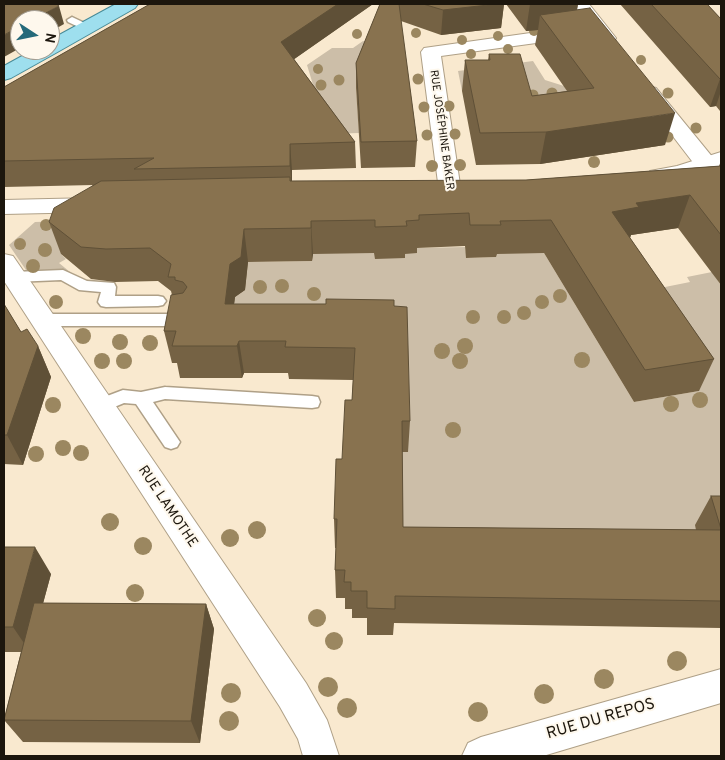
<!DOCTYPE html>
<html>
<head>
<meta charset="utf-8">
<style>
	body { margin:0 }
	#map { position:relative; width:725px; height:760px; overflow:hidden; background:#f9e9cf; font-family:Overpass,sans-serif }
	canvas { display:block }
	.frame { position:absolute; inset:0; border:5px solid #1c160d; pointer-events:none }
	.north { position:absolute; left:10px; top:10px; width:50px; height:50px; box-sizing:border-box; background:#fef8ed; border:1px solid #a49e93; border-radius:50%; rotate:101deg; font-size:14px; font-weight:700; line-height:20px; text-align:center; color:#1c160d }
	.north::after { content:''; display:block; margin:auto; width:18px; height:22px; background:#256a7a; clip-path:polygon(50% 0,100% 100%,50% 72%,0 100%) }
</style>
</head>
<body>
<div id="map">
<canvas width="725" height="760"></canvas>
<div class="frame"></div>
<div class="north">N</div>
</div>
<script>
const ctx = document.querySelector('canvas').getContext('2d');
ctx.lineJoin = 'round';
function fill(path, color) {
  ctx.fillStyle = color;
  ctx.fill(path, 'evenodd');
}
function shape(rows) {
  const path = new Path2D();
  for (const r of rows) {
    path.moveTo(r[0], r[1]);
    for (let i = 2; i < r.length; i += 2) path.lineTo(r[i], r[i + 1]);
  }
  return path;
}
function stroke(path, color, width, dash) {
  ctx.strokeStyle = color;
  ctx.lineWidth = width;
  ctx.lineCap = dash ? 'butt' : 'round';
  ctx.setLineDash(dash || []);
  ctx.stroke(path);
}
function write(font, color, halo, rows, align = 'center') {
  ctx.font = font + ' Overpass,sans-serif';
  ctx.lineWidth = 4;
  ctx.setLineDash([]);
  ctx.textBaseline = 'middle';
  ctx.strokeStyle = halo;
  ctx.fillStyle = color;
  for (const [text, x, y, turn = 0] of rows) {
    ctx.save();
    ctx.translate(x, y);
    ctx.rotate((+turn || 0) * Math.PI / 180);
    ctx.textAlign = isNaN(turn) ? turn : align;
    if (halo) ctx.strokeText(text, 0, 0);
    ctx.fillText(text, 0, 0);
    ctx.restore();
  }
}
const green = shape([
	[363,41,402,55,356,88,359,133,328,134,307,65,332,48,353,48],
	[533,61,545,80,564,86,587,119,462,91,458,71],
	[100,220,65,241,61,254,66,259,59,263,70,272,28,273,9,245,35,222],
	[465,247,467,258,496,257,496,254,541,248,634,402,699,391,635,293,690,282,687,277,712,272,721,285,721,525,704,558,401,557,400,452,408,452,407,395,225,310,235,297,245,290,248,262,312,261,313,254,325,250,405,254,417,248]
]);
const service = shape([
	[72,17,91,26,92,28,87,31,68,22,67,20,72,17],
	[63,270,87,281,114,283,116,287,115,296,158,296,163,297,166,301,163,305,158,306,106,307,101,306,98,302,101,292,79,290,61,280,14,282,9,281,7,277,9,273,14,272,63,270],
	[42,314,184,314,189,316,192,320,189,324,184,326,42,326,37,324,34,320,37,316,42,314],
	[165,387,312,396,318,397,320,402,318,407,312,408,165,399,153,402,180,442,177,447,171,449,165,447,136,404,124,403,100,413,94,411,92,406,94,401,123,390,141,392,165,387]
]);
const minor = shape([
	[571,4,589,4,616,38,614,42,607,44,600,42,571,4],
	[573,27,580,29,582,33,580,37,441,56,462,198,459,203,451,205,443,203,440,198,421,52,424,48,573,27],
	[649,86,656,88,714,159,717,164,714,169,706,171,698,169,639,92,642,88,649,86],
	[4,254,13,256,306,683,327,720,339,756,303,756,298,739,280,707,4,281,4,254],
	[721,669,721,703,543,756,462,756,468,743,481,737,721,669]
]);
const secondary = shape([
	[721,152,721,166,688,177,658,183,650,181,647,176,650,171,677,166,721,152],
	[94,198,102,200,105,205,102,210,94,212,4,214,4,200,94,198]
]);
const primary = shape([
	[116,4,138,4,135,8,54,54,11,78,4,80,4,66,33,50,50,50,50,40,116,4]
]);
const trees = [
	[534,31,5],
	[416,33,5],
	[357,34,5],
	[498,36,5],
	[462,40,5],
	[508,49,5],
	[471,54,5],
	[641,60,5],
	[318,69,5],
	[418,79,5.5],
	[339,80,5.5],
	[321,85,5.5],
	[552,93,5.5],
	[668,93,5.5],
	[533,95,5.5],
	[449,106,5.5],
	[424,107,5.5],
	[696,128,5.5],
	[455,134,5.5],
	[427,135,5.5],
	[668,137,5.5],
	[594,162,6],
	[460,165,6],
	[432,166,6],
	[46,225,6],
	[20,244,6],
	[45,250,7],
	[33,266,7],
	[282,286,7],
	[260,287,7],
	[314,294,7],
	[560,296,7],
	[56,302,7],
	[542,302,7],
	[524,313,7],
	[473,317,7],
	[504,317,7],
	[83,336,8],
	[120,342,8],
	[150,343,8],
	[465,346,8],
	[442,351,8],
	[582,360,8],
	[102,361,8],
	[124,361,8],
	[460,361,8],
	[700,400,8],
	[671,404,8],
	[53,405,8],
	[453,430,8],
	[63,448,8],
	[81,453,8],
	[36,454,8],
	[110,522,9],
	[257,530,9],
	[230,538,9],
	[143,546,9],
	[135,593,9],
	[317,618,9],
	[334,641,9],
	[677,661,10],
	[604,679,10],
	[328,687,10],
	[231,693,10],
	[544,694,10],
	[347,708,10],
	[478,712,10],
	[229,721,10]
];
const wall = shape([
	[150,4,373,4,294,59,355,142,356,168,292,170,292,181,526,180,719,166,721,161,721,285,678,228,631,235,630,238,714,359,699,391,634,402,544,253,497,254,496,257,466,258,465,246,417,248,417,253,405,254,405,258,375,259,374,253,313,254,312,261,248,262,245,290,235,297,234,304,326,304,410,421,408,452,402,452,403,527,696,530,695,525,711,496,721,496,721,628,394,623,393,635,367,635,367,618,352,618,352,609,345,609,345,598,336,598,335,570,336,548,335,548,334,519,352,400,353,380,289,379,288,373,244,373,242,378,180,378,177,363,172,363,164,331,172,295,171,291,158,281,115,282,91,279,61,254,49,222,93,185,4,187,4,87],
	[380,4,504,4,501,28,441,35,401,21,417,141,415,167,361,168,356,88,356,63],
	[506,4,578,4,577,10,665,145,540,164,476,165,462,91,465,60,488,60,489,54,532,96,567,91,535,45,538,30,526,31],
	[620,4,707,4,721,19,721,110,720,111,716,106,710,107],
	[4,304,21,332,38,346,51,377,23,465,4,464],
	[4,547,51,574,43,603,206,604,214,629,200,743,23,742,4,720,21,652,4,652]
]);
const shadedWall = shape([
	[338,4,373,4,283,67,281,42],
	[497,4,504,4,501,28,441,35,443,10],
	[530,4,578,4,574,25,540,15,538,30,526,31],
	[59,6,64,24,50,32,50,20,32,20],
	[20,26,20,48,4,57,4,35],
	[721,78,721,91,716,106,710,107,720,79],
	[675,113,665,145,540,164,546,132],
	[290,144,292,170,292,192,290,166],
	[690,195,678,228,631,235,629,240,612,212,636,203],
	[311,221,313,254,312,261,311,228],
	[244,229,248,262,245,290,235,297,230,336,225,304,230,264],
	[239,341,244,373,242,378,237,346],
	[38,346,51,377,23,465,7,435],
	[35,547,51,574,30,652,13,627],
	[206,604,214,629,200,743,191,721]
]);
const building = shape([
	[4,4,56,4,59,6,32,20,20,20,20,26,4,35,4,4],
	[150,4,338,4,281,42,355,142,290,144,290,166,134,169,154,158,4,161,4,87,150,4],
	[380,4,399,4,417,141,361,142,356,63,380,4],
	[423,4,497,4,443,10,423,4],
	[651,4,707,4,721,19,721,78,720,79,651,4],
	[590,8,675,113,546,132,480,133,465,60,490,60,489,54,520,54,532,96,594,88,540,15,590,8],
	[721,166,721,235,690,195,636,203,639,207,612,212,714,359,645,370,551,220,500,221,501,225,470,225,469,213,419,215,419,220,406,221,407,226,375,227,375,220,311,221,311,228,244,229,241,257,230,264,225,304,326,304,326,299,394,300,394,306,407,307,410,421,402,421,403,527,721,530,721,601,395,596,395,609,367,608,367,591,351,591,351,582,344,582,345,570,335,570,337,519,334,519,336,459,342,459,345,400,352,400,355,348,285,347,286,341,239,341,237,346,172,346,176,331,164,331,171,295,183,293,187,287,183,282,175,280,175,277,168,277,171,264,150,248,106,249,81,247,49,222,54,208,101,181,290,177,290,181,526,180,721,166],
	[4,304,21,332,27,329,38,346,7,435,4,435,4,304],
	[711,496,721,496,721,529,711,496],
	[4,547,35,547,13,627,4,627,4,547],
	[34,603,206,604,191,721,4,720,34,603]
]);
const farStreetnames = [
	["RUE JOSÉPHINE BAKER",441,130,82]
];
const streetNames = [
	["RUE LAMOTHE",167,507,56]
];
const nearStreetnames = [
	["RUE DU REPOS",601,720,-16]
];
fill(green, '#ccbea8');
stroke(service, '#afa087', 3);
stroke(minor, '#afa087', 2);
stroke(secondary, '#afa087', 2);
stroke(primary, '#478a97', 2);
fill(service, '#fff');
fill(minor, '#fff');
fill(secondary, '#fff');
fill(primary, '#9edfee');
ctx.fillStyle = '#9b8760';
for (const [x, y, r] of trees) {
  ctx.beginPath();
  ctx.arc(x, y, r, 0, 2 * Math.PI);
  ctx.fill();
}
fill(wall, '#756244');
fill(shadedWall, '#5f5037');
fill(building, '#88724f');
stroke(building, '#5f5037', 1);
write('11px', '#1c160d', '#fef8ed', farStreetnames);
write('14px', '#1c160d', '#fef8ed', streetNames);
write('16px', '#1c160d', '#fef8ed', nearStreetnames);
</script>
</body>
</html>
